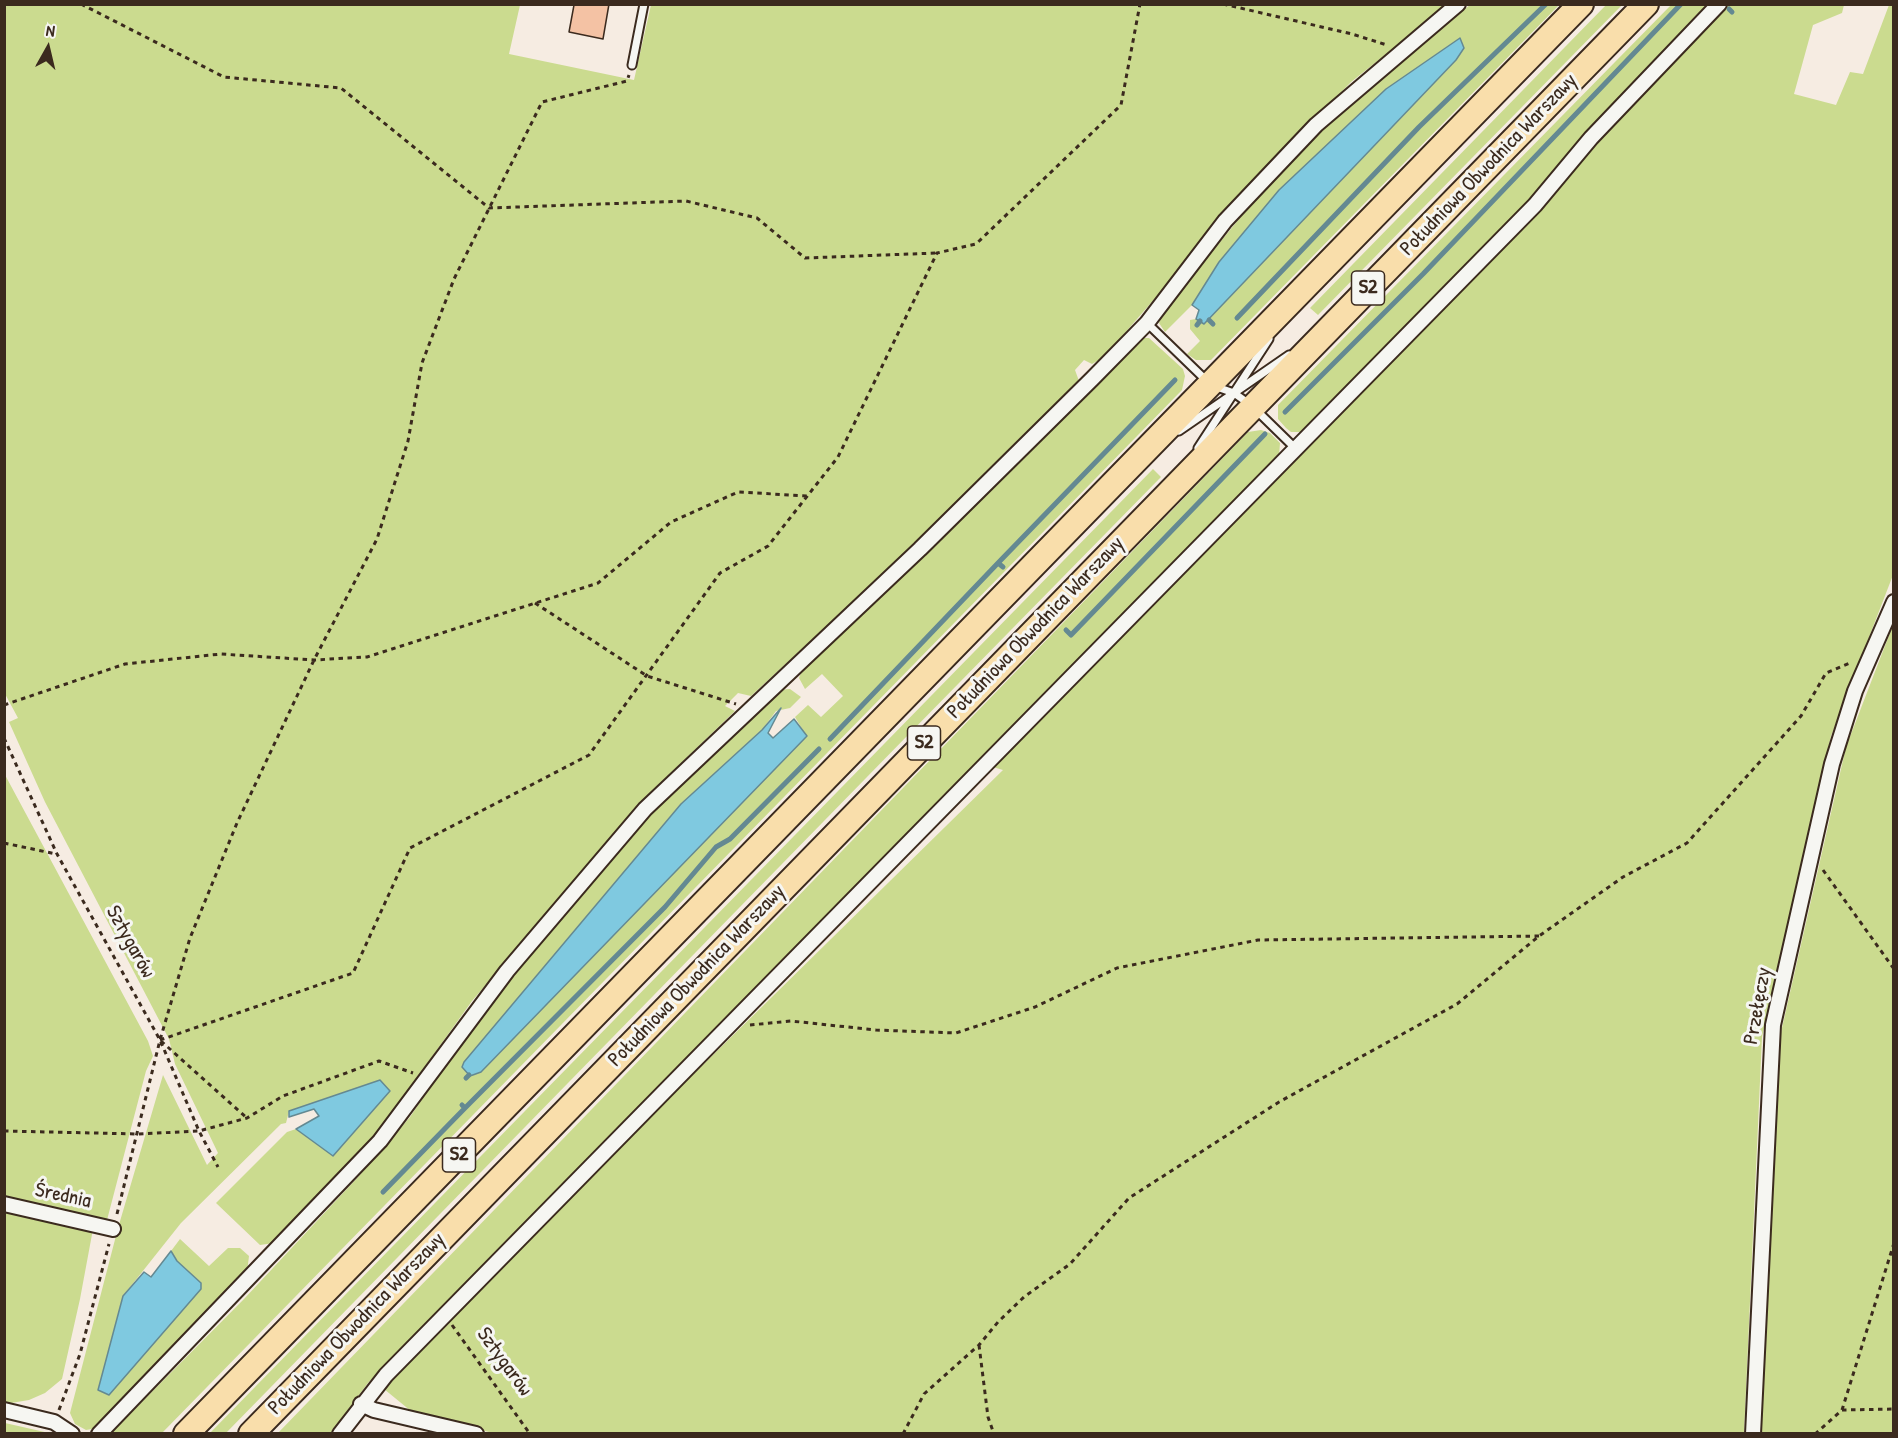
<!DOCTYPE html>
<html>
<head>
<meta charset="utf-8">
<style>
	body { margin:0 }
	#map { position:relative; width:1898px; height:1438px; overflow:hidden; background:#f6ece2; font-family:"Patrick Hand",sans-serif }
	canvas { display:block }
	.frame { position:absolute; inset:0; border:6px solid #3b2a1e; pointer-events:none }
	.north { position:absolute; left:18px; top:18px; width:60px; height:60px; -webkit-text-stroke:4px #f6f6f2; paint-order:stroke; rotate:8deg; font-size:16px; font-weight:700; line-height:24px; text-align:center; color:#3b2a1e }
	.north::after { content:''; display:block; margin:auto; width:21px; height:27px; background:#3b2a1e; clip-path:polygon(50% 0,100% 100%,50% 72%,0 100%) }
</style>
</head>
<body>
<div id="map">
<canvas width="1898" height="1438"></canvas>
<div class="frame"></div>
<div class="north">N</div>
</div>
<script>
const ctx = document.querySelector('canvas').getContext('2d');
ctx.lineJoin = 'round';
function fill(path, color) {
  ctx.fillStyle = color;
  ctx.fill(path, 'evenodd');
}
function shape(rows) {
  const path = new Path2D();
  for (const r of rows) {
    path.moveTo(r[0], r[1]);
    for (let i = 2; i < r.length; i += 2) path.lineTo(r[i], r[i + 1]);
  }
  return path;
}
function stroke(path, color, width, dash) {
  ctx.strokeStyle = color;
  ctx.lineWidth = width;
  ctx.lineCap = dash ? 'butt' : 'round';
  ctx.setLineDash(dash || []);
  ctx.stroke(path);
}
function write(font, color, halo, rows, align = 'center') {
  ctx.font = font + ' "Patrick Hand",sans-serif';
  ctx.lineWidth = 6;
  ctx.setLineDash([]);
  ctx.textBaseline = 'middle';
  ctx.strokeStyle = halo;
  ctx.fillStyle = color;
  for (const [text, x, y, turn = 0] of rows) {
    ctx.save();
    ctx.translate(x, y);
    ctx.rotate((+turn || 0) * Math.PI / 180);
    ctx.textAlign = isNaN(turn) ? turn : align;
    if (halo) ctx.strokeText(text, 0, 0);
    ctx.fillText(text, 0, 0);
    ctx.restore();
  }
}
const green = shape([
	[1607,4,1622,5,1318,315,1310,308],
	[4,5,520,5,509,54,634,80,651,5,1448,5,1351,82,1269,167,1104,357,1092,364,1084,360,1075,370,1079,381,995,470,751,696,738,693,725,706,735,711,652,791,472,1001,375,1136,274,1243,260,1245,216,1203,287,1132,296,1129,333,1155,390,1091,380,1080,289,1111,286,1123,281,1124,181,1223,123,1296,121,1309,201,1283,177,1261,171,1251,180,1239,209,1266,228,1248,240,1248,249,1256,247,1272,92,1429,86,1430,75,1424,70,1413,118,1228,163,1075,207,1165,218,1153,175,1064,169,1039,45,802,9,722,18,718,4,692],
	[1470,5,1559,5,1211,360,1196,360,1187,354,1200,341,1190,329,1190,320,1196,319,1204,324,1456,60,1219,262,1192,305,1165,332,1159,323,1162,312,1249,207,1285,167,1382,72],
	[1671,5,1709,5,1589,132,1522,210,1303,432,1291,432,1286,428,1278,419,1278,405],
	[1727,5,1844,5,1842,13,1813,25,1794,94,1836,105,1850,72,1863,74,1889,5,1893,5,1893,575,1831,736,1762,1037,1744,1433,498,1434,417,1416,384,1389,603,1163,1003,770,993,767,1547,201,1584,157],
	[1139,338,1149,338,1183,369,1185,376,1182,390,162,1433,110,1434,244,1299,358,1177,410,1117,472,1024,664,796,777,690,790,689,801,697,790,708,776,711,762,730,681,804,462,1067,481,1072,806,736,795,717,808,705,821,717,843,696,822,674,805,689,799,678,804,665,1013,469],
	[1261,430,1270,433,1280,443,1279,456,409,1340,368,1383,331,1433,277,1434,1248,432],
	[1153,469,1161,477,909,734,226,1433,210,1433],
	[1893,625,1893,1433,1760,1434,1779,1041,1846,747],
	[4,773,148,1041,153,1056,146,1071,107,1220,5,1199],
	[5,1210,93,1229,80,1299,62,1379,45,1393,29,1400,11,1403,5,1402],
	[5,1423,49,1433,50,1433,5,1433]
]);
const water = shape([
	[1460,38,1464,48,1456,60,1204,324,1196,319,1199,310,1192,305,1219,262,1279,190,1386,89,1460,38],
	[781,708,768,733,773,738,794,719,807,736,481,1072,470,1076,462,1067,464,1062,681,804,762,730,781,708],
	[380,1080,390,1091,333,1156,296,1129,319,1116,314,1109,289,1117,289,1111,380,1080],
	[171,1251,177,1261,201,1283,201,1289,109,1395,98,1390,123,1296,144,1272,151,1277,171,1251]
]);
const stream = shape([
	[1729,9,1732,12],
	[1237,318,1419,127,1546,4],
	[1209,320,1213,324],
	[1197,325,1200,321],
	[1285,412,1423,274,1681,4],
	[998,563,1175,380],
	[1066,630,1071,635,1265,434],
	[830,739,998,563,1003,567],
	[466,1078,469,1075],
	[465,1108,665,907,716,847,730,839,819,749],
	[383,1192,465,1108,462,1105]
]);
const building = shape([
	[572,4,609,4,603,39,569,32,574,5,572,4]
]);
const path = shape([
	[81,4,224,77,341,88,489,208,686,201,757,218,805,258,937,253],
	[1223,4,1352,34,1387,45],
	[1892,305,1894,305],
	[535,603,647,676,736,704],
	[4,705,125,664,221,654,314,660,367,657,598,583,671,522,738,492,808,496],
	[4,738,57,854,160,1040,199,1131,218,1167],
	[4,843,56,854],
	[1823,870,1894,969],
	[750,1025,791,1021,876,1030,956,1033,1035,1007,1117,968,1258,940,1539,936],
	[160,1040,353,973,410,848,589,755,720,573,768,546,838,457,937,253,976,244,1121,105,1140,4],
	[161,1041,247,1118],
	[4,1131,138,1134,199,1131,247,1118,283,1096,379,1061,413,1073],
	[117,1214,160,1040,190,938,237,823,314,660,377,539,408,441,422,363,454,279,542,102,627,81,629,75],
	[452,1325,530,1434],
	[979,1345,988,1417,994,1434],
	[59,1410,80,1354,109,1244],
	[1842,1410,1894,1409],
	[903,1434,924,1394,979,1345,998,1322,1024,1297,1070,1264,1129,1198,1279,1102,1457,1004,1539,936,1623,877,1687,843,1801,716,1826,673,1852,662],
	[1815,1434,1842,1410,1894,1243]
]);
const service = shape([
	[632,65,644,4],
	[1147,323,1211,385,1234,393,1252,406,1296,449],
	[1179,431,1289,355],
	[1198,448,1269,339]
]);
const minor = shape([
	[4,1204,113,1229],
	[361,1404,374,1410,476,1434],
	[4,1410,54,1422,72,1434],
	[99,1434,380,1141,507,971,645,809,920,549,1092,379,1147,323,1225,221,1316,125,1458,4],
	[340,1434,386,1375,1535,205,1591,138,1719,4],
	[1753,1434,1773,1025,1832,764,1855,691,1894,602]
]);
const motorway = shape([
	[186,1434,1581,4],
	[251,1434,1646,4]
]);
const shields = [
	[1368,288,33],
	[924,743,33],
	[459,1155,33]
];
const shieldNames = [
	["S2",1368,288],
	["S2",924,743],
	["S2",459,1155]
];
const streetNames = [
	["Południowa Obwodnica Warszawy",1489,165,-46],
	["Południowa Obwodnica Warszawy",1036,628,-46],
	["Sztygarów",130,942,61],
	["Południowa Obwodnica Warszawy",697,976,-46],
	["Przełęczy",1758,1006,-80],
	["Średnia",63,1196,12],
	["Południowa Obwodnica Warszawy",357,1324,-46],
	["Sztygarów",504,1362,54]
];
fill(green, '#cbdb8f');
fill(water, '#7fc9e0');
stroke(water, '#648992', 1.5);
stroke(stream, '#648992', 5);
fill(building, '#f4c2a4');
stroke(building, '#3b2a1e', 1.5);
stroke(service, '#3b2a1e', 11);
stroke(minor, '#3b2a1e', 18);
stroke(motorway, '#3b2a1e', 28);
stroke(path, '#3b2a1e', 3, [4.5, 4.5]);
stroke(service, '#f6f6f2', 7);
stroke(minor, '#f6f6f2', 14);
stroke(motorway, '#f9deab', 24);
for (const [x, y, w] of shields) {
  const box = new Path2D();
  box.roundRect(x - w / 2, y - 17, w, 34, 4.5);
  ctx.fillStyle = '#f6f6f2';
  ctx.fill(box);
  stroke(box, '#3b2a1e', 1.5);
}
write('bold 20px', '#3b2a1e', null, shieldNames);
write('21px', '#3b2a1e', '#f6f6f2', streetNames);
</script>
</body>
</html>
